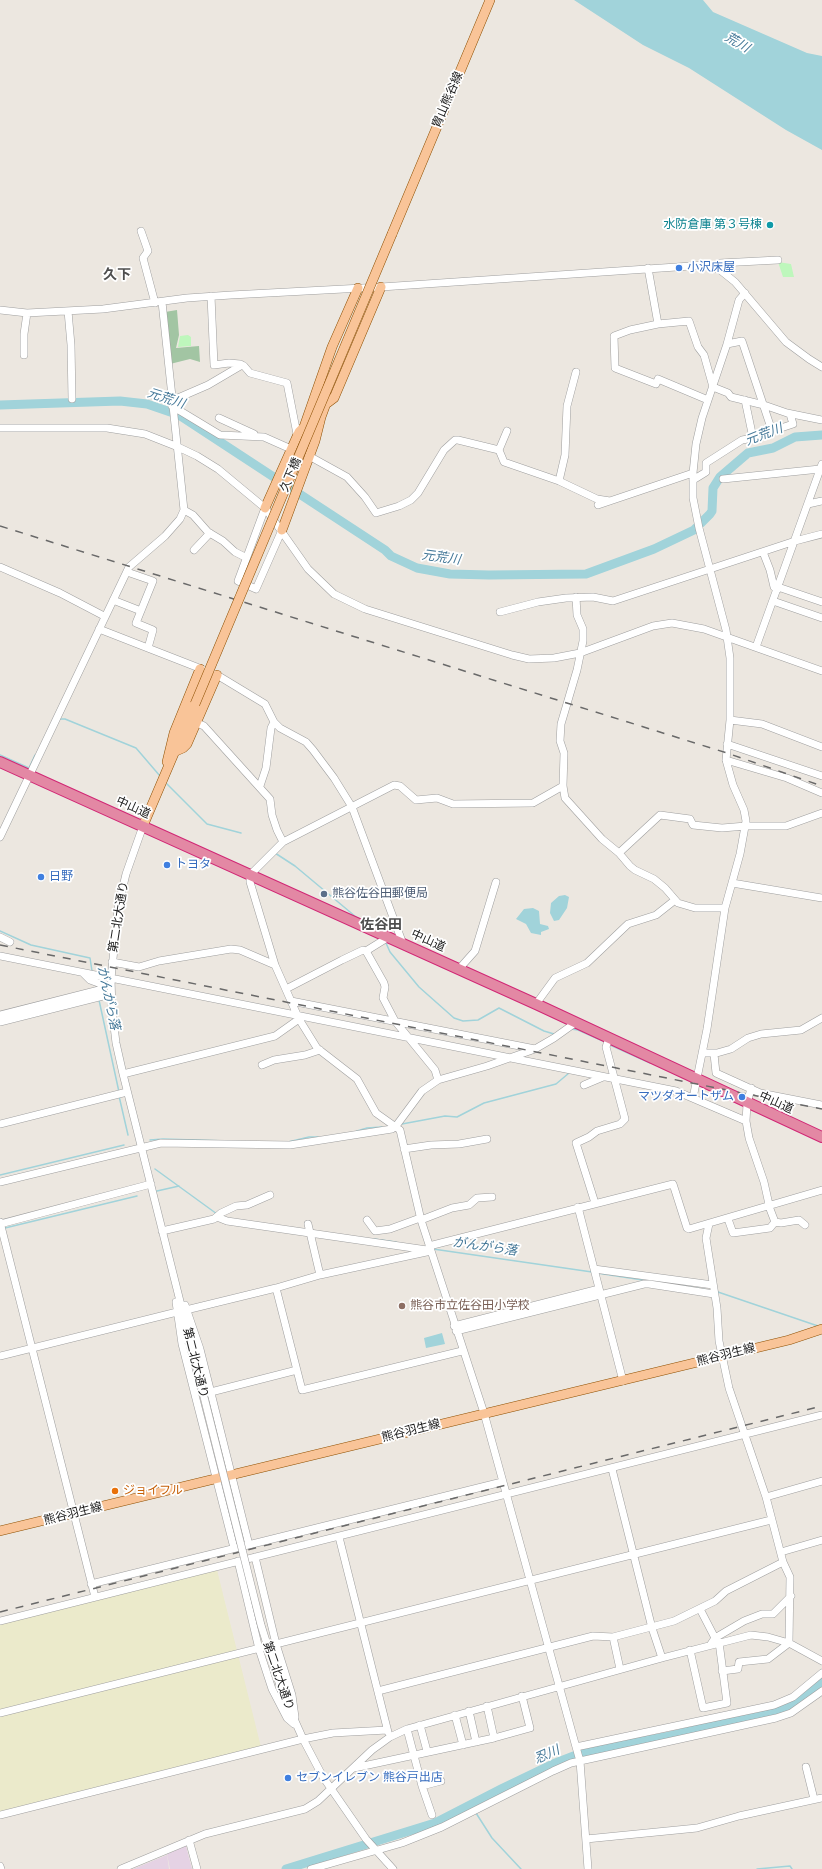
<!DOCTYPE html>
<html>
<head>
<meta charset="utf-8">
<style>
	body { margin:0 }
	canvas { display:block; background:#ece7e0 }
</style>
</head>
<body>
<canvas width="822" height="1869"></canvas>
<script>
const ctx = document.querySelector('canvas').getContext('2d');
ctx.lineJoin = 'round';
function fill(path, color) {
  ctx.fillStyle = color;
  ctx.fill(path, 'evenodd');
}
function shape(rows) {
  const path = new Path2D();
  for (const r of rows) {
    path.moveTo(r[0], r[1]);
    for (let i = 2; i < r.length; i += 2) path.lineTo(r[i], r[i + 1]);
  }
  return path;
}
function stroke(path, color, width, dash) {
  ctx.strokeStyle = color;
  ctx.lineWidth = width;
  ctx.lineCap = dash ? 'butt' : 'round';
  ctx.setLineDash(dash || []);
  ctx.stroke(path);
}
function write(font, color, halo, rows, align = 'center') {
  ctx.font = font + ' "Archivo Narrow","Noto Sans JP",sans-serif';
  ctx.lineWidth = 3.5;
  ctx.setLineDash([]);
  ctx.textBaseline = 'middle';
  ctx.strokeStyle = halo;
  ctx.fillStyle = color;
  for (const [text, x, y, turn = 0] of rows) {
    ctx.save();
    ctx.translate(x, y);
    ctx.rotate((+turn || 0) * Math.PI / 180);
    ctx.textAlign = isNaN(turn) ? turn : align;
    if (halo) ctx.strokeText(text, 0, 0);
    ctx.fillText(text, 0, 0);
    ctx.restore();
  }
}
const industrial = shape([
	[186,1846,192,1869,170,1869,167,1854],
	[167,1855,169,1869,133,1869]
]);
const farmland = shape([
	[217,1570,261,1747,0,1814,0,1623]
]);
const cemetery = shape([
	[177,310,179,335,176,348,199,346,200,362,190,359,170,364,165,312]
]);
const park = shape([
	[778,262,791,264,794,277,783,277],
	[188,335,191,337,191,346,178,347,180,336]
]);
const water = shape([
	[574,0,703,0,713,12,807,53,822,56,822,150,786,130,689,68,643,45],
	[565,895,569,897,567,908,559,920,554,921,550,913,551,903,559,896],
	[533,908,539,911,540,924,548,926,549,929,541,932,541,935,531,933,526,924,516,919,524,909],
	[442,1333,445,1344,426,1348,424,1338]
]);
const stream = shape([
	[59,719,65,719,136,748,160,776],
	[0,755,29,768,35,755],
	[167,784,207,824,241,833],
	[275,853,295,866,356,917,376,926],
	[0,931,31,945,90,958,92,971],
	[386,943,390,952,419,987,454,1018,463,1021,478,1020,499,1008,544,1031,554,1034],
	[99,1000,119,1092],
	[571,1029,578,1030,605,1042],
	[610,1045,650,1063],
	[119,1096,128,1135],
	[402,1124,445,1116,457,1117,484,1103,556,1084,569,1073],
	[357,1131,367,1128,382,1127],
	[150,1140,163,1139,228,1141],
	[288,1142,309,1137,318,1137],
	[155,1169,217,1214],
	[0,1175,124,1145],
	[157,1191,179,1186],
	[5,1228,137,1196],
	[374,1239,396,1242],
	[433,1249,592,1272],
	[597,1273,649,1281],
	[659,1282,708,1290],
	[718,1292,818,1326],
	[476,1813,492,1838,521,1869],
	[322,1859,324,1864],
	[757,1869,790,1866,792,1869]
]);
const river = shape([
	[0,405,120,401,147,404,179,415,385,550,391,556,417,568,450,574,489,575,586,574,654,549,694,530,710,514,712,511,713,488,720,477,748,453,773,448,795,437,822,435],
	[286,1869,435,1823,503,1788,553,1764,584,1752,670,1736,770,1712,783,1708,799,1699,822,1682]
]);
const minor = shape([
	[141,231,148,251,143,258,155,303],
	[712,267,720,263,778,260],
	[648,268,658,324],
	[211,296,214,365,229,363,240,364,244,366,250,373,287,383,297,434],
	[0,310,27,313,103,309,187,298,231,295,381,287,706,265,720,270,735,282,786,342,809,359,822,367],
	[68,311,71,345,72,399],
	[727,344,742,341,772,431,793,424,790,414],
	[24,355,24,334,27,313],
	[708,400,658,379,656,384,615,368,614,336,630,330,658,324,689,321,698,347,704,355,713,387,728,393,731,397,764,405,787,413,822,420],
	[171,401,208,385,242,365],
	[172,406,220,435,264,437,291,449],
	[219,418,254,434],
	[0,428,107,428,145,434,178,447,197,456,218,469,265,508,308,569,334,594,365,609,512,655,529,659,554,658,580,653,653,626,672,623,704,629,822,671],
	[507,431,499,450,504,462,559,481,597,499,610,501],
	[309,456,347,477,365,497,376,513,399,506,411,500,418,493,444,450,455,440,458,440,499,450],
	[723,479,820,469],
	[693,480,706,472,706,463,742,440,753,438,745,400],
	[559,481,565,455,567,406,576,372],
	[808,504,822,501],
	[598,505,693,473],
	[265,508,238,581,256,589,282,530],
	[184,510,193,515,208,532,223,541,235,552,245,557],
	[194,550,210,533],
	[763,552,770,570,774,587,778,589],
	[0,567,60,593,104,616],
	[127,572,153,581,136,623,153,630,148,648],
	[778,587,822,602],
	[576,597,577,615,583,629,583,641,577,670,561,724,560,741,564,753,563,786,565,798,602,839,619,853,630,866,635,870,654,879,665,888,678,903,695,908,725,908],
	[113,600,141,611],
	[773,601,822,618],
	[500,612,538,602,566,598,593,597,613,601,795,541,822,534],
	[99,629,217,675,265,704,274,722,280,728,306,742,313,750,334,778,352,807,403,944],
	[756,647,822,464],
	[730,720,762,724,822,747],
	[195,722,204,726,270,799,272,815,277,830,283,842],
	[727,744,822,776],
	[726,760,787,778,822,793],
	[260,786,266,768,271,728,274,722],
	[563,786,533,803,453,804,437,798,416,800,400,786,394,785,283,842,253,872,250,876,250,882,275,965,299,1019,317,1048,357,1079,376,1113,400,1130,421,1220,484,1413,576,1747,580,1761,588,1869],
	[143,826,126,874,118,908,111,979,112,1009,116,1043,123,1074,190,1341],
	[0,837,129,567,165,536,180,519,184,510,162,302],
	[619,853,660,815,690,819,693,825,722,828,746,826,786,826,822,813],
	[732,883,822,898],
	[0,937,10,942],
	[387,938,366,951,384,983,385,987,383,998,395,1021,435,1070,438,1080],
	[0,956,676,1091,746,1121],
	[112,962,139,967,159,961,231,949,240,950,275,965],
	[459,969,475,951,496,882],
	[286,989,342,960,363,950,366,951],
	[291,1001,535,1049],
	[536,1004,555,978,587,963,628,924,656,915,675,900],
	[0,1015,103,989],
	[0,1022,103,996,103,989,101,984,90,980,83,973],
	[702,1053,717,1053,731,1049,748,1038,761,1034,801,1030,822,1018],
	[714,1054,716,1073,760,1093,822,1105],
	[262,1065,274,1060,305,1055,320,1050],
	[123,1074,275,1036,299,1019],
	[584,1085,603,1077],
	[751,1088,747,1104,746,1121,749,1138,764,1182,770,1209,775,1222,781,1223,799,1220,805,1225],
	[693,1098,707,1029,725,908,740,854,746,821,744,810,733,785,726,760,730,720,730,658,726,630,699,528,693,498,693,473,696,444,702,418,727,344,739,300,745,293],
	[0,1124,127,1092],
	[404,1149,431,1145,459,1144,487,1139],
	[0,1182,161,1143,290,1145,392,1129,396,1126,422,1091,438,1080,487,1066,535,1049,554,1038,575,1023],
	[595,1203,576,1143,589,1137,597,1131,620,1124,625,1119,606,1047,609,1038],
	[578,1207,623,1381],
	[217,1217,227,1221,427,1250],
	[728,1219,733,1233,770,1228,775,1222],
	[367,1220,375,1231,390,1229,420,1218],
	[421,1220,452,1208,469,1205,477,1198,492,1197],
	[0,1222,95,1597],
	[0,1224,151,1184],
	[308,1224,320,1275],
	[709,1224,706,1238,717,1308,719,1341,729,1388,766,1497,783,1562,790,1577,789,1643],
	[162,1231,214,1219,221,1213,236,1206,247,1205,270,1195],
	[429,1246,673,1184,687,1228,689,1229,822,1190],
	[594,1269,713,1285],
	[276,1288,302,1390,462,1351],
	[176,1302,182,1344,234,1548],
	[185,1305,200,1349,249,1545],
	[186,1310,276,1288,320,1275,431,1251],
	[454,1326,599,1289],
	[456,1331,644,1284,649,1284,714,1294],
	[0,1356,177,1312],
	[207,1393,297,1370],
	[612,1469,652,1628,662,1658],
	[766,1497,822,1481],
	[339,1537,388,1732],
	[781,1552,822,1540],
	[255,1557,276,1644,292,1695,295,1717],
	[238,1561,259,1649,272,1689,287,1718,294,1724],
	[91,1584,502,1482],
	[700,1609,715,1638],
	[0,1621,822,1415],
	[613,1637,620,1669],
	[711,1644,715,1638,744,1621,762,1614,773,1614,791,1596],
	[690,1650,703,1708,727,1703,719,1642],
	[722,1671,738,1669,739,1662,768,1659,789,1643],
	[378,1691,593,1636,613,1637,674,1621,715,1601,726,1591,783,1562],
	[282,1692,303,1739,323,1777,366,1839,393,1869],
	[487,1706,494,1738],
	[469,1711,476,1742],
	[0,1713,771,1520],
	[455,1715,463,1745],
	[420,1725,427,1751],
	[407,1729,422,1786,432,1815],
	[576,1747,774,1705,793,1697,822,1673],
	[806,1767,814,1799],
	[354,1768,494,1738,530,1728,522,1696],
	[422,1786,441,1781],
	[0,1815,303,1739,333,1733,387,1730],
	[586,1839,697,1828,739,1816,822,1798],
	[189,1840,197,1869],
	[0,1866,1,1869],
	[121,1869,205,1834,305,1809,318,1801,372,1750,390,1737,407,1729,662,1658,751,1635,768,1637,789,1643,822,1661],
	[311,1869,402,1843,442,1827,553,1771,571,1763,776,1718,791,1713,822,1691]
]);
const major = shape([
	[392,234,490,0],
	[326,404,334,398,381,287],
	[265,508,299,432,304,427,332,347,358,288],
	[282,530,315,441,321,417,328,398],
	[176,751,183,748,187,744,217,675],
	[167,762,174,733,200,669],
	[143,826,195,704],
	[0,1531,789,1340,822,1329]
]);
const highway = shape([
	[0,762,536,1004,822,1137]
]);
const rail = shape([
	[0,526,727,753,822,786],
	[0,945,822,1109],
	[0,1612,822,1406]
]);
const minorBridge = shape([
	[190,1341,261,1625,282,1692]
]);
const majorBridge = shape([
	[195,704,392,234]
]);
const markers = [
	[770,225,4,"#0f9aa8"],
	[679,268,4,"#3f7fe0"],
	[167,865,4,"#3f7fe0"],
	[41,877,4,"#3f7fe0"],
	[324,894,4,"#5c6f8a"],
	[742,1097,4,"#3f7fe0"],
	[402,1306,4,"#8d6e63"],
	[115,1491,4,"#e8710a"],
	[288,1778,4,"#3f7fe0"]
];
const streetNames = [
	["胄山熊谷線",448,100,-67],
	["久下橋",291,475,-67],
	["中山道",133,808,24],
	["第二北大通り",119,917,-81],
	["中山道",428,941,24],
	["中山道",776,1103,24],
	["熊谷羽生線",726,1355,-14],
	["第二北大通り",195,1363,76],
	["熊谷羽生線",411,1431,-14],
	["熊谷羽生線",73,1514,-14],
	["第二北大通り",278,1676,71]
];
const cultureNames = [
	["水防倉庫 第３号楝",762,225]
];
const shopNames = [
	["小沢床屋",687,268],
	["トヨタ",175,865],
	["日野",49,877],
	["マツダオートザム",734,1097,"right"],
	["セブンイレブン 熊谷戸出店",296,1778]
];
const serviceNames = [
	["熊谷佐谷田郵便局",332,894]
];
const educationNames = [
	["熊谷市立佐谷田小学校",410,1306]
];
const foodNames = [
	["ジョイフル",123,1491]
];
const waterNames = [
	["荒川",737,43,30],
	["元荒川",166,399,18],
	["元荒川",764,435,-21],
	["元荒川",441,558,8],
	["がんがら落",108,998,78],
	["がんがら落",485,1247,8],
	["忍川",547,1755,-24]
];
const quarterNames = [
	["久下",117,275],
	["佐谷田",381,925]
];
fill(industrial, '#e5d2e4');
fill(farmland, '#ebeacb');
fill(cemetery, '#a2c5a3');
fill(park, '#bef7bc');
fill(water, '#a1d3da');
stroke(stream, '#a1d3da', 1.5);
stroke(river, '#a1d3da', 9);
stroke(minor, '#9f9f9f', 8);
stroke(major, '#8e5003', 10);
stroke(highway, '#d12775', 12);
stroke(minor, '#fff', 7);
stroke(major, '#f9c498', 9);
stroke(highway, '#e388a4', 10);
stroke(rail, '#696969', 1.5, [8, 8]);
stroke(minorBridge, '#9f9f9f', 8, []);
stroke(majorBridge, '#8e5003', 10, []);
stroke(minorBridge, '#fff', 7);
stroke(majorBridge, '#f9c498', 9);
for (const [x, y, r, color] of markers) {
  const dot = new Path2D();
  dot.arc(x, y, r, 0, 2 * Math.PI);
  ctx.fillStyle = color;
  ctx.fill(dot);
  stroke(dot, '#fff', 1.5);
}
write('12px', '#1b1b1b', '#fff', streetNames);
write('12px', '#0d838f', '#fff', cultureNames, 'right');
write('12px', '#366cbe', '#fff', shopNames, 'left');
write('12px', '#4e5e75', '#fff', serviceNames, 'left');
write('12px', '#785e54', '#fff', educationNames, 'left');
write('12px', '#c56008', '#fff', foodNames, 'left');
write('italic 13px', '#447898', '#fff', waterNames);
write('bold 14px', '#4e4e4e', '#fff', quarterNames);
</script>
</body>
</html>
